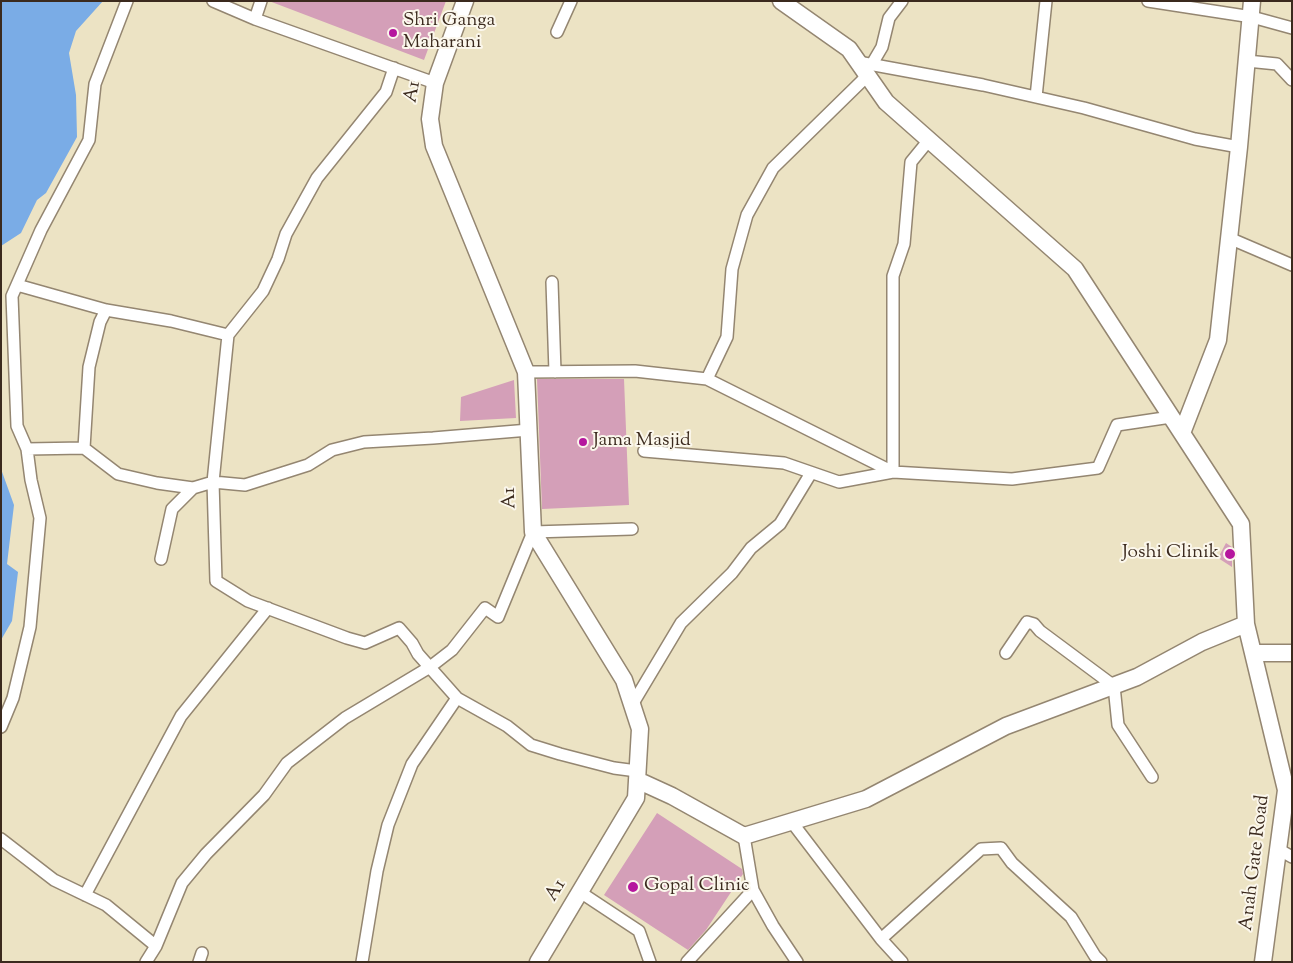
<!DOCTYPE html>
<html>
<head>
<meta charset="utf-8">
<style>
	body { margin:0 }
	#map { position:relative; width:1293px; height:963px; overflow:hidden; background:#ece3c4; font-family:"Sorts Mill Goudy",serif }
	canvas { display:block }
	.frame { position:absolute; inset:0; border:2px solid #3b2a1e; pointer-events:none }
</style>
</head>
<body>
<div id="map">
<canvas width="1293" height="963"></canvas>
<div class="frame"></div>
</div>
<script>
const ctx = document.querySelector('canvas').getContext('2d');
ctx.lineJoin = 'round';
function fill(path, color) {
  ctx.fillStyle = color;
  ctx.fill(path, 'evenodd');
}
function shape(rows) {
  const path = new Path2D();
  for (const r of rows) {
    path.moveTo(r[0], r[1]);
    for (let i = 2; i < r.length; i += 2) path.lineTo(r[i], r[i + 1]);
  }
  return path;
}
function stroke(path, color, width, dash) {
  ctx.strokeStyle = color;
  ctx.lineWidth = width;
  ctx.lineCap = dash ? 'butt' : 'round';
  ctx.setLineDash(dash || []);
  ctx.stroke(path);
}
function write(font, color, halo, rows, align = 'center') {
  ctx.font = font + ' "Sorts Mill Goudy",serif';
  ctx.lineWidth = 4;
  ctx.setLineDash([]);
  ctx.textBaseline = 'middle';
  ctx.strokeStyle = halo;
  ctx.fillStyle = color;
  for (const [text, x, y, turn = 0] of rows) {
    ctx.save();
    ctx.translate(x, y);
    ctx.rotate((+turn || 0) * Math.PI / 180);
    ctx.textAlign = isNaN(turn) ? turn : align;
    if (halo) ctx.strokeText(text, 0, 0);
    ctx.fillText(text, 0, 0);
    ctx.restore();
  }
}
const water = shape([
	[1,1,103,1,76,31,69,53,76,95,77,137,46,193,37,200,21,233,1,246],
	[1,469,14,505,7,564,18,572,12,621,1,640]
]);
const building = shape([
	[269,1,446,1,424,60],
	[537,379,624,379,629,505,542,509],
	[514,380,516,418,460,421,461,397],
	[1226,543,1232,547,1232,567,1218,558],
	[657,813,742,869,743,874,706,930,688,950,604,895]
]);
const street = shape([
	[213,1,255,19,435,83],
	[1148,1,1252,17,1292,28],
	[255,19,261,1],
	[557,32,571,1],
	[1247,61,1277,64,1292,80],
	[858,62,983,85,1084,108,1195,139,1239,147],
	[872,64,882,47,889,18,902,1],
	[394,68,386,92,317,178,286,234,278,259,263,291,228,335,213,482,216,581,248,601,347,638,365,643,399,628,412,643,418,654,457,698,507,726,531,745,560,754,614,768,637,771],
	[1036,97,1046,1],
	[1229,238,1292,265],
	[552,282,555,372],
	[17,285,106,310,171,321,228,335],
	[526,372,635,371,707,379,893,472,1012,479,1098,468,1117,425,1171,417],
	[707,379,727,337,732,269,747,215,773,168,867,76],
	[84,448,89,367,100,322,106,310],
	[27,449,84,448,118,474,157,483,193,488,213,482,245,485,308,465,332,450,364,442,433,438,529,430],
	[644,451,784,463,839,482,893,472,893,276,904,244,911,162,929,140],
	[161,559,172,509,193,488],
	[1006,653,1027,622,1034,624,1040,631,1114,686,1118,725,1152,777],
	[632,705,681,623,732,573,751,548,780,524,811,473],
	[1,727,13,698,30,627,40,518,31,480,27,449,17,426,12,296,41,230,89,140,95,84,127,1],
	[791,821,881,939,902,962],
	[1,839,54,880,106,905,156,946],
	[1278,849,1292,857],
	[753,890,773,926,797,962],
	[580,892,639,931,650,962],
	[85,895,181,716,268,608],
	[881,939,981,849,1001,848,1012,863,1071,917,1095,956,1101,962],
	[146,962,156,946,182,883,206,854,264,795,287,763,345,718,430,667,452,650,485,608,498,617,533,532,632,529],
	[199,962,202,953],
	[362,962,377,871,388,825,412,764,457,698],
	[687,962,753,890,744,836]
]);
const secondary = shape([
	[465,1,435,83,430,119,434,146,526,372,533,532,624,680,640,729,636,798,538,962],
	[781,1,849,49,886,102,1075,269,1241,524,1246,624,1286,790,1263,962],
	[1182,433,1218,340,1239,147,1252,1],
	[1253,653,1292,653],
	[637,780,672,796,744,836,866,799,1006,726,1137,677,1202,642,1246,624]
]);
const markers = [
	[393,33,5,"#b5179e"],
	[583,442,5,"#b5179e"],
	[1230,554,6,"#b5179e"],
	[633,887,6,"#b5179e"]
];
const poiNames = [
	["Shri Ganga",403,22],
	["Maharani",403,44],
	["Jama Masjid",593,442],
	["Joshi Clinik",1219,554,"right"],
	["Gopal Clinic",644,887]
];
const streetNames = [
	["A1",414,92,-80],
	["A1",511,498,-92],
	["Anah Gate Road",1256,863,-83],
	["A1",557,891,-59]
];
fill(water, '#7aace6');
fill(building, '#d49fb8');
stroke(street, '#948671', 14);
stroke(secondary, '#948671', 19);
stroke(street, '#fff', 11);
stroke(secondary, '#fff', 16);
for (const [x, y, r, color] of markers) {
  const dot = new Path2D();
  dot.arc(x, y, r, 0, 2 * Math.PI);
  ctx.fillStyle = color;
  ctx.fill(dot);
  stroke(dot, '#fbf7ec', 2);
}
write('19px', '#3b2a1e', '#fbf7ec', poiNames, 'left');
write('19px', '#3b2a1e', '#fbf7ec', streetNames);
</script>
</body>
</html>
